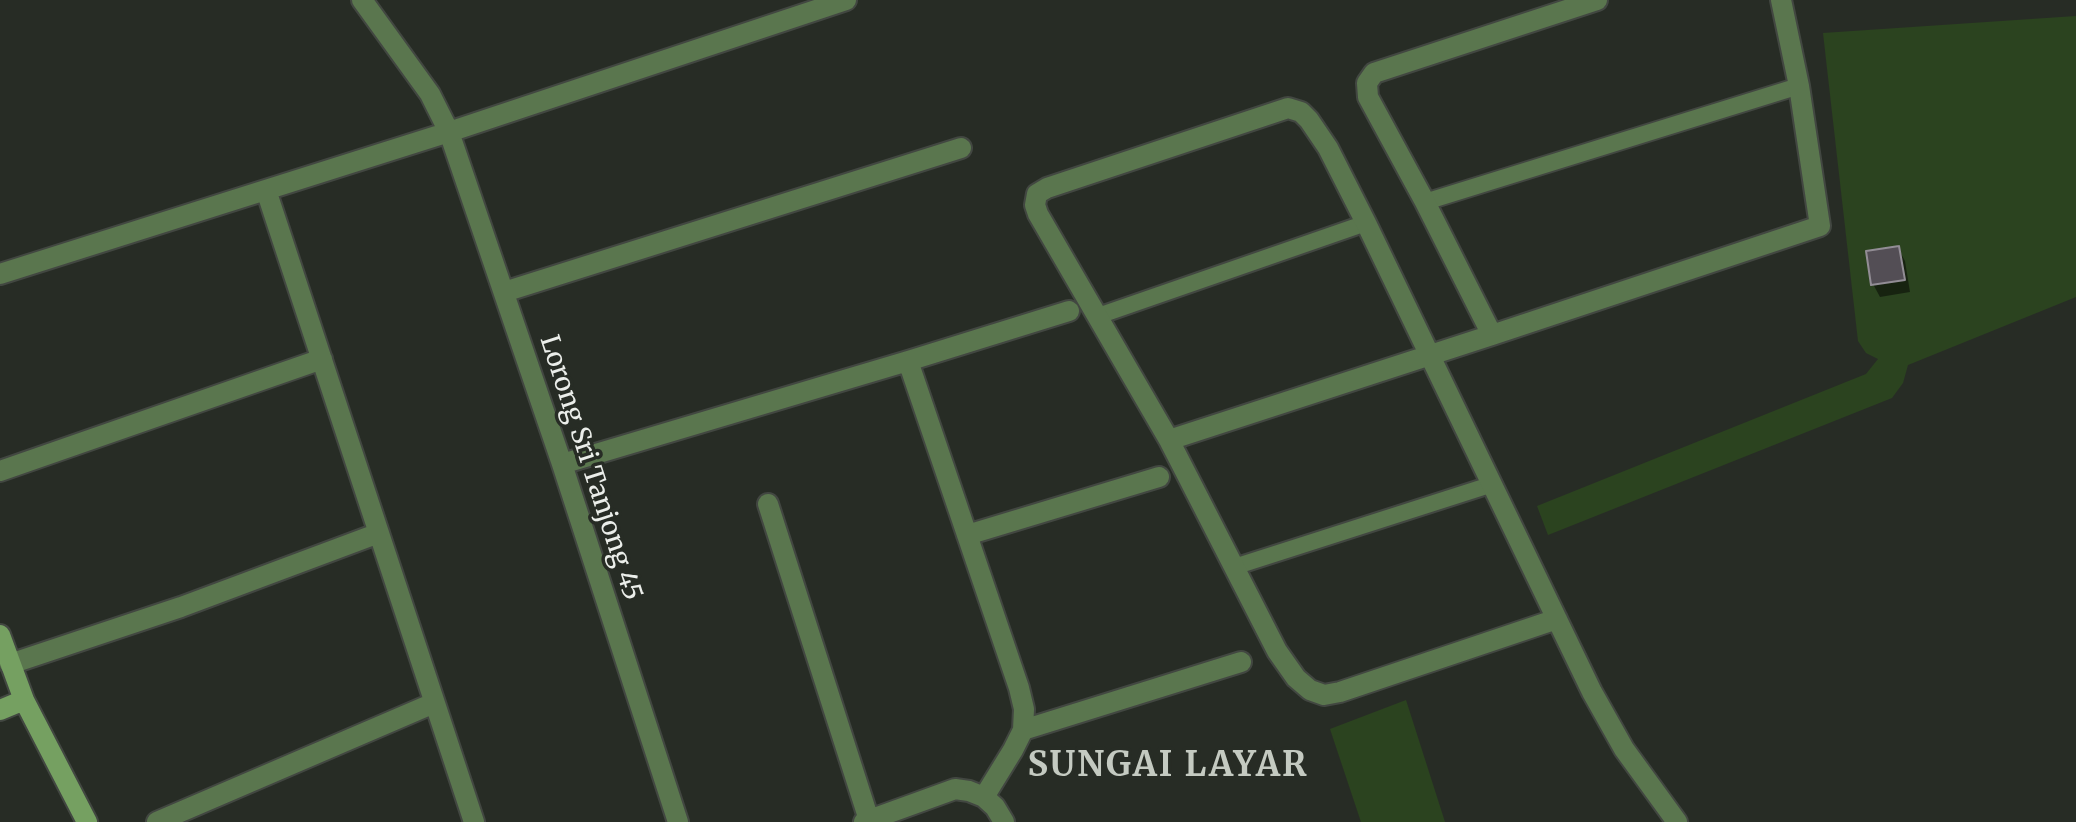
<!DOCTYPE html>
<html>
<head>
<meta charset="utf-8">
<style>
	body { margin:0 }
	canvas { display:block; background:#272c25 }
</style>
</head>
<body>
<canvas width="2076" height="822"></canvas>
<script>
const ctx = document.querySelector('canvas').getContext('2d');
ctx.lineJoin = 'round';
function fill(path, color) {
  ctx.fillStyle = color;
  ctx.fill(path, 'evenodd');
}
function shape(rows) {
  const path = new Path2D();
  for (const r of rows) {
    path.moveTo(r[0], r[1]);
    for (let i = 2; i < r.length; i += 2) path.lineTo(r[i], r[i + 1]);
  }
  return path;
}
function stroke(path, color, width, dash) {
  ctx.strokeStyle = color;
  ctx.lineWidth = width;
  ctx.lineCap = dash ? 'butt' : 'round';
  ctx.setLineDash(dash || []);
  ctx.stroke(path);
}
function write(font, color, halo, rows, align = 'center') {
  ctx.font = font + ' Merriweather,serif';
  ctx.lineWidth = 7;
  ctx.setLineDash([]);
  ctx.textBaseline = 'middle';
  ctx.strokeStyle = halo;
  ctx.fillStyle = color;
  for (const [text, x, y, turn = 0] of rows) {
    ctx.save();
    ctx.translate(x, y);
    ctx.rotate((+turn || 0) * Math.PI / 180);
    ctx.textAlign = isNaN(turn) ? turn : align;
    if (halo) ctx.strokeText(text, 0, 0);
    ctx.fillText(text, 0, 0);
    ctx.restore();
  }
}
const green = shape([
	[2076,16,2076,297,1908,365,1903,383,1892,398,1548,535,1537,506,1866,374,1878,359,1866,353,1858,341,1823,33],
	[1406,700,1445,822,1361,822,1330,729]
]);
const shadow = shape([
	[1898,248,1905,261,1910,292,1880,297,1873,284]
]);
const building = shape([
	[1899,246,1905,280,1871,285,1866,251,1899,246]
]);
const lane = shape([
	[1425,202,1799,86],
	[1098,316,1366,223],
	[1234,567,1493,484]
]);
const street = shape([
	[362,0,430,94,449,132,562,464,678,822],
	[266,190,474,822],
	[0,274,449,132,846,0],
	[504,292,961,148],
	[1492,335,1425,202,1368,97,1367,83,1374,73,1597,0],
	[908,361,1019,688,1024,709,1023,730,1013,750,984,797],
	[1169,440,1492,335,1820,226,1799,86,1781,0],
	[562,464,908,361,1069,311],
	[0,471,322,359],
	[768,504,869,820],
	[967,535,1159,477],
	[1557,619,1340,692,1324,695,1310,690,1296,678,1277,651,1169,440,1038,214,1035,205,1037,194,1047,188,1288,108,1301,112,1309,120,1328,148,1366,223,1592,692,1624,749,1677,822],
	[10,664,181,607,379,533],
	[1023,730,1241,662],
	[157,822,434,703],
	[864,822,955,789,969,791,984,797,995,807,1004,822]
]);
const secondary = shape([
	[0,635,24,700,87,822],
	[0,710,24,700]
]);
const streetNames = [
	["Lorong Sri Tanjong 45",590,468,72]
];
const districtNames = [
	["SUNGAI LAYAR",1168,766]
];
fill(green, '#2b431f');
fill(shadow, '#0007');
fill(building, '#534e55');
stroke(building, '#928d95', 2);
stroke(lane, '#424741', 20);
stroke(street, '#424741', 24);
stroke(secondary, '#424741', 24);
stroke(lane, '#5a764e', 16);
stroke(street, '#5a764e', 20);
stroke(secondary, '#75a061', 20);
write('26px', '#ebeeea', '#272c25', streetNames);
ctx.letterSpacing = '2px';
write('bold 34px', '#c4cac1', '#272c25', districtNames);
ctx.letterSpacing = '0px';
</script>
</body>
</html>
